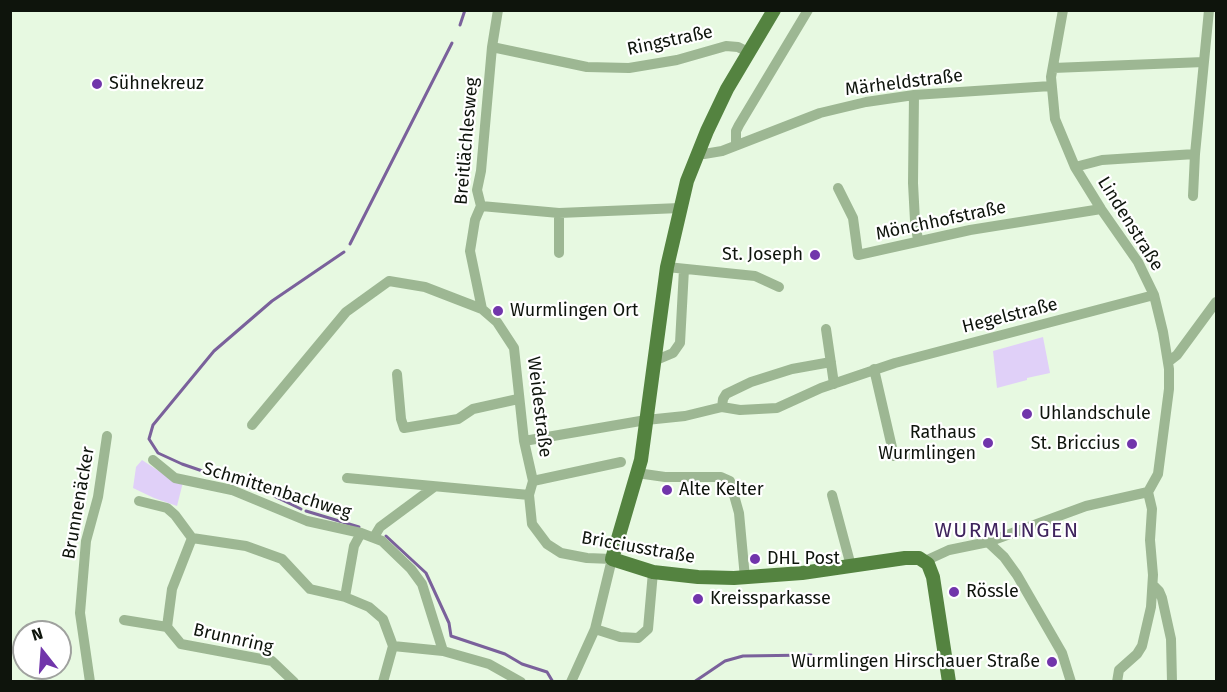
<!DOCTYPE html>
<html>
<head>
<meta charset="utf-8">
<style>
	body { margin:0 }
	#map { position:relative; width:1227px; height:692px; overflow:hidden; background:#e7f9e1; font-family:"Fira Sans",sans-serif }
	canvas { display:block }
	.frame { position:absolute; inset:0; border:12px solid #0e140c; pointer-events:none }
	.north { position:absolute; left:12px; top:620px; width:60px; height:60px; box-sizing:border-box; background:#fff; border:2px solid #9fa19e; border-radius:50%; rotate:343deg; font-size:16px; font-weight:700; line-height:24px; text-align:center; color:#0e140c }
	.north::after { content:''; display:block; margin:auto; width:21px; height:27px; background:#7135ab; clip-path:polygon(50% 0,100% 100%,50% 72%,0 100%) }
</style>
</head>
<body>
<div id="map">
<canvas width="1227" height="692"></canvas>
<div class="frame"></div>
<div class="north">N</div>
</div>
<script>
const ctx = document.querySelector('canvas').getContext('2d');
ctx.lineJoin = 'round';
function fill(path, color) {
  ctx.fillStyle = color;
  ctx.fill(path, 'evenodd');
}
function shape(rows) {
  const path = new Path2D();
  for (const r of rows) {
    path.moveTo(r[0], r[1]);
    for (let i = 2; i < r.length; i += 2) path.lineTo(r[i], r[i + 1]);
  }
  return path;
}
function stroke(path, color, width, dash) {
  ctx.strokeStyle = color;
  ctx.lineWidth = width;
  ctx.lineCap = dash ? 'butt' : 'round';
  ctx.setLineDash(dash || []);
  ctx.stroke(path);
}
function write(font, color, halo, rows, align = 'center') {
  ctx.font = font + ' "Fira Sans",sans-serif';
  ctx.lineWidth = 4.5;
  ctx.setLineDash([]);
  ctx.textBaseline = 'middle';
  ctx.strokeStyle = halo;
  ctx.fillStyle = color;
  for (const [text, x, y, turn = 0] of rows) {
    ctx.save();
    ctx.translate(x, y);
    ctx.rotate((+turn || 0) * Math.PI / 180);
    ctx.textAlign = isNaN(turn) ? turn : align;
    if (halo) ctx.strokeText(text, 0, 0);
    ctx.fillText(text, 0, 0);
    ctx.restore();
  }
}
const green = shape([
	[1043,337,1050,373,1027,378,1027,380,997,388,993,351],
	[142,460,171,479,183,482,177,506,154,498,133,488,136,467]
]);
const stream = shape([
	[460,25,465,10],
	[350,244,452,43],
	[258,490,182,464,158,453,149,439,153,425,214,351,272,301,344,252],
	[274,496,301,509],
	[306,511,359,527],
	[386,536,426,573,449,623,451,636,505,654,522,664,547,672,553,682],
	[694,682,725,661,743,656,811,655]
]);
const minor = shape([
	[1063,10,1051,77,1055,119,1075,167,1101,209,1138,262,1154,295,1163,332,1169,369,1169,389,1158,474,1148,492],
	[492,47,587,67,629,68,677,60,726,46,738,47,748,52],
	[1053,68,1204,62],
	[914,95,913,183,915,221,918,240],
	[736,145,736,131,739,125,808,10],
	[698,153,704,154,722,151,820,113,866,102,914,95,1051,86],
	[1075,167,1102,160,1195,154],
	[838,188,853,218,858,255,970,230,1101,209],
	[1193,196,1195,154,1209,10],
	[481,206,559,213,680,208],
	[559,253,559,213],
	[667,267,755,276,779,287],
	[482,309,470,251,475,220,481,206,477,190,481,171,492,47,498,10],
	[826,329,834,384],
	[654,361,673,353,680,343,684,269],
	[1168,362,1177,355,1216,302],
	[874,369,894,456,913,454],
	[397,374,401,419,404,428,458,419,473,409,518,399],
	[722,407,723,399,726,394,751,382,792,369,831,362],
	[252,425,346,312,389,281,425,287,482,309,497,322,514,348,524,441,533,481,529,495,532,524,547,544,561,553,587,558,612,559,595,629,571,682],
	[524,441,646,420,685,416,722,407,740,410,777,408,821,388,895,363,1154,295],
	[153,460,175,478,232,490,307,521,361,533,382,541,411,569,422,584,443,651],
	[637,473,665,477,721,477,730,481,739,513,745,578],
	[347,478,529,495],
	[533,481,621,462],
	[832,495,851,566],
	[139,501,167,508,175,515,192,538,172,589,167,627,181,644,272,661,294,682],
	[374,537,380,527,434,487],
	[192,538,246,546,282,559,310,589,345,597,369,607,383,619,393,646,443,651,489,664,521,682],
	[988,542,1004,557,1017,575,1062,653,1071,682],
	[925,561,949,550,988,542,1086,506,1148,492],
	[1153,585,1159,591,1162,598,1171,639,1172,682],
	[345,597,354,546,361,533],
	[124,620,167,627],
	[595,629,620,637,638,638,648,629,653,572],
	[90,682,80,613,86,541,98,497,107,436],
	[383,682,393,646],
	[1117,682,1119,670,1137,654,1142,646,1151,607,1153,575,1150,540,1152,509,1148,492]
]);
const major = shape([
	[774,10,727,89,707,131,687,181,667,267,641,460,612,559,653,572,698,577,734,578,802,573,905,558,919,558,928,564,933,577,949,682]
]);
const markers = [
	[97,84,6,"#7135ab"],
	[815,255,6,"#7135ab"],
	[498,311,6,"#7135ab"],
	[1027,414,6,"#7135ab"],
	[988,443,6,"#7135ab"],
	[1132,444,6,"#7135ab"],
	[667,490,6,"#7135ab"],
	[755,559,6,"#7135ab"],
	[954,592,6,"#7135ab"],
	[698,599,6,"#7135ab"],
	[1052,662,6,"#7135ab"]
];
const streetNames = [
	["Ringstraße",670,41,-12],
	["Märheldstraße",904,83,-7],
	["Breitlächlesweg",467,141,-85],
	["Mönchhofstraße",941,221,-12],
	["Lindenstraße",1130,224,58],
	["Hegelstraße",1010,316,-14],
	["Weidestraße",539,407,83],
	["Schmittenbachweg",277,491,17],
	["Brunnenäcker",79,503,-80],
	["Bricciusstraße",638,548,10],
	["Brunnring",233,639,13]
];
const poiNames = [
	["Sühnekreuz",109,84],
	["St. Joseph",803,255,"right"],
	["Wurmlingen Ort",510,311],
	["Uhlandschule",1039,414],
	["Rathaus",976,433,"right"],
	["Wurmlingen",976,454,"right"],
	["St. Briccius",1120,444,"right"],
	["Alte Kelter",679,490],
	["DHL Post",767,559],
	["Rössle",966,592],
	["Kreissparkasse",710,599],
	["Wurmlingen Hirschauer Straße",1040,662,"right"]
];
const quarterNames = [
	["WURMLINGEN",1007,531]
];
fill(green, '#e0d0f8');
stroke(stream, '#7a619b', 3);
stroke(minor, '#9db793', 10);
stroke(major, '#548340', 14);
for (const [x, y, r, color] of markers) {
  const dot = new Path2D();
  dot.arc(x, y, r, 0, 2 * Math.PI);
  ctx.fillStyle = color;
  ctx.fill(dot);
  stroke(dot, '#fff', 2);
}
write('18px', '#0e140c', '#fff', streetNames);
write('18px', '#0e140c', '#fff', poiNames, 'left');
ctx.letterSpacing = '1.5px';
write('21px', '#3f245d', '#fff', quarterNames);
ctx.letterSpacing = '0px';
</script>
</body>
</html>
